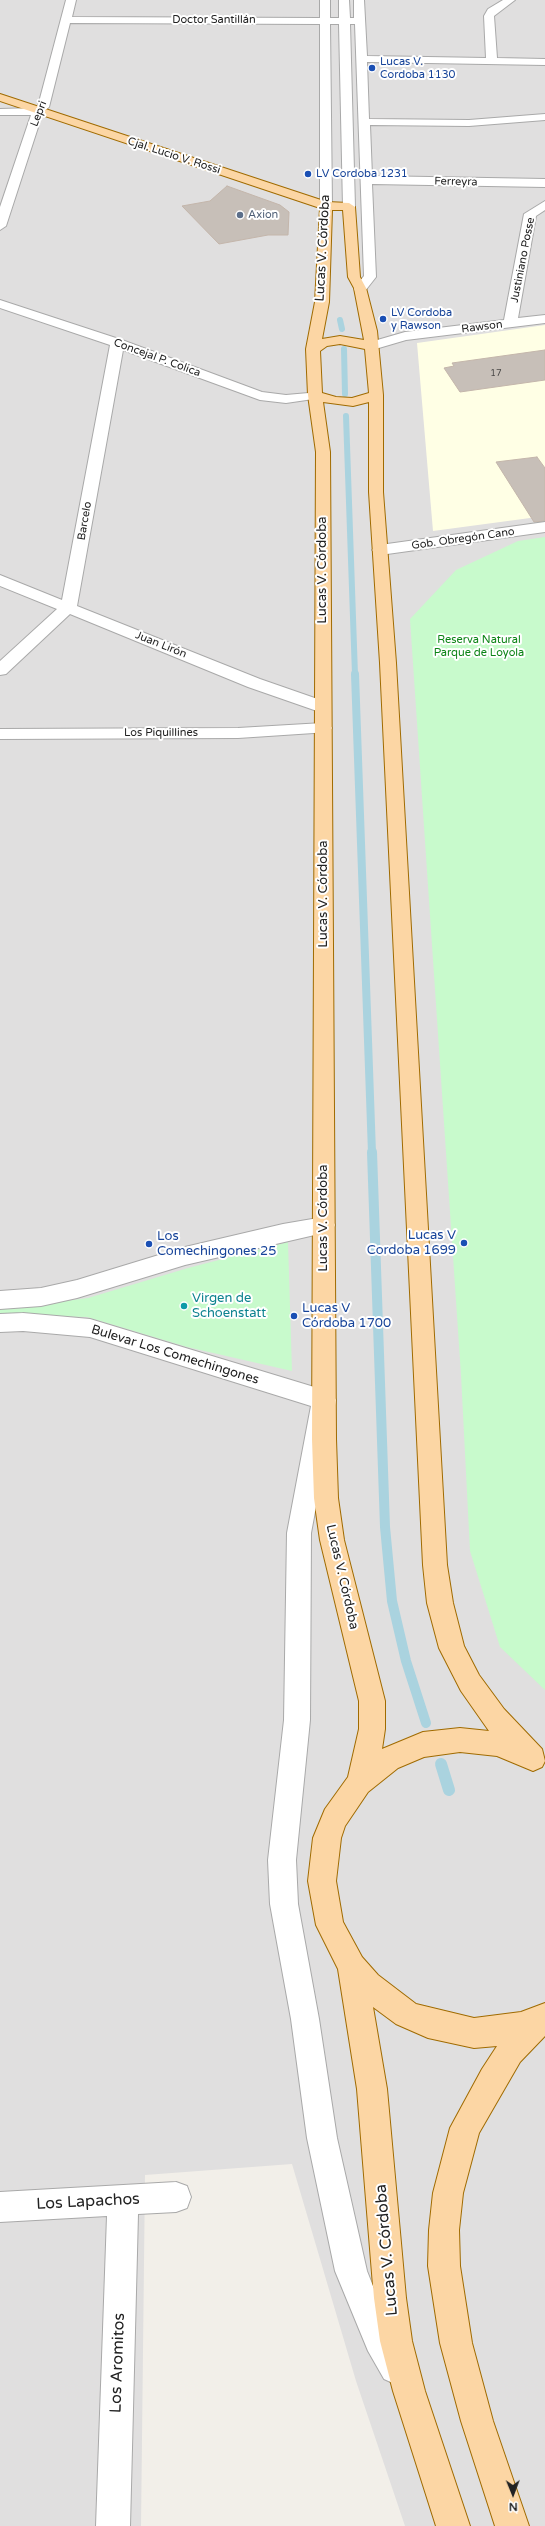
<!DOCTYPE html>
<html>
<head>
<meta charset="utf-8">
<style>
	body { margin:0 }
	#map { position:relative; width:545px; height:2526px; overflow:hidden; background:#f2efe9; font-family:"Varela Round",sans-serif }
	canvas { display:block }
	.north { position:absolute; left:493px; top:2474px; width:40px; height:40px; -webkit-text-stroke:3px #fff; paint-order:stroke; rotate:179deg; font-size:11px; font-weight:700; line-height:16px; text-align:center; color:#222 }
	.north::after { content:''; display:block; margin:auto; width:14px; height:18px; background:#222; clip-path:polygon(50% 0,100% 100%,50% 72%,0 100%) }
</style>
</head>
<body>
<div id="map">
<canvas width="545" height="2526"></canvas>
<div class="north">N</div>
</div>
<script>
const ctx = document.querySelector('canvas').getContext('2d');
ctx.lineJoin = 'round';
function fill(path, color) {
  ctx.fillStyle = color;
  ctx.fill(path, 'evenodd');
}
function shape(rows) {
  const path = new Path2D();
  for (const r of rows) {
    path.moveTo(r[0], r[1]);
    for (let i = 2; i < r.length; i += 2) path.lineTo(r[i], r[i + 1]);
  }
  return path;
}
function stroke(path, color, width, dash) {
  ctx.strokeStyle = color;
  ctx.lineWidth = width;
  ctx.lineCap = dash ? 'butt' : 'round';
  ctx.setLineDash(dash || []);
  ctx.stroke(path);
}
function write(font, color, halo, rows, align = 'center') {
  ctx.font = font + ' "Varela Round",sans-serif';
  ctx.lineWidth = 4;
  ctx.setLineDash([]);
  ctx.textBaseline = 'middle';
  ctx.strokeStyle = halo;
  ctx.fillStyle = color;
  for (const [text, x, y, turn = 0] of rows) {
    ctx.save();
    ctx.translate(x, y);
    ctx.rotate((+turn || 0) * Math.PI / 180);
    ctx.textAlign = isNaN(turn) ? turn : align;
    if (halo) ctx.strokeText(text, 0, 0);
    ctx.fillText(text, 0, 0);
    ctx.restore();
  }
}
const residential = shape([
	[0,0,545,0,545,2526,405,2526,356,2381,292,2164,145,2175,141,2526,0,2526]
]);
const education = shape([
	[545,325,545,516,433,531,417,343]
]);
const park = shape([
	[545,537,545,1690,500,1647,470,1551,461,1375,410,619,456,570,518,541],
	[288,1242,292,1371,187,1347,87,1317,0,1315,0,1306,35,1305,88,1298,188,1268]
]);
const streamFar3 = shape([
	[340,320,342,329],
	[344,349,345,394],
	[346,416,355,675]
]);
const streamFar2 = shape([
	[355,674,372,1153]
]);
const streamFar1 = shape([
	[372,1152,385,1527,392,1601,406,1661,426,1723]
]);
const stream = shape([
	[441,1764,449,1790]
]);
const building = shape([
	[227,186,280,205,289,212,288,235,268,235,219,244,182,206,210,201,227,186],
	[545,350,545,380,460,392,444,368,454,366,452,363,545,350],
	[537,457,545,468,545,521,534,522,496,462,537,457]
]);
const minor = shape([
	[66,0,76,0,72,17,320,18,320,0,330,0,330,18,339,18,339,0,349,0,350,18,354,18,354,0,364,0,367,56,486,58,484,16,488,9,503,0,515,0,494,16,497,58,545,59,545,65,367,62,369,119,469,120,545,114,545,120,469,126,370,125,372,176,545,179,545,187,372,184,376,277,365,291,355,291,354,288,364,276,355,24,350,24,355,207,349,211,343,207,339,24,330,24,332,206,326,210,320,206,320,24,70,23,49,107,43,112,6,226,0,230,0,207,31,115,0,115,0,109,35,108,38,106,66,0],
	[545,201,545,210,536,216,518,318,545,315,545,323,406,340,372,350,367,349,365,346,367,343,405,332,504,320,524,214,545,201],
	[0,300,122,340,262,392,286,395,320,392,322,395,320,398,286,403,260,400,123,350,77,606,260,679,329,703,331,707,329,711,317,711,248,687,70,614,6,674,0,675,0,661,57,609,0,586,0,575,62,600,110,345,0,308,0,300],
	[545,522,545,532,380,555,372,550,380,545,545,522],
	[323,723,329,724,332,728,329,732,238,738,0,739,0,729,238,728,323,723],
	[324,1217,332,1219,335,1225,332,1231,185,1265,77,1298,41,1306,0,1309,0,1291,41,1288,77,1280,185,1247,283,1224,324,1217],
	[23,1313,90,1319,324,1390,332,1393,336,1400,311,1533,310,1720,296,1860,298,1904,319,2019,337,2138,367,2271,390,2329,411,2368,406,2379,395,2384,384,2379,368,2351,335,2271,307,2138,291,2019,270,1904,268,1860,284,1720,287,1533,311,1406,90,1337,23,1331,0,1332,0,1314,23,1313],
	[176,2182,187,2186,191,2197,187,2208,176,2212,138,2214,130,2526,96,2526,107,2216,0,2222,0,2192,176,2182]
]);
const major = shape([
	[0,94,327,202,349,203,355,207,360,277,366,288,377,331,383,395,383,492,396,663,447,1565,453,1603,464,1646,479,1675,504,1709,542,1749,545,1761,542,1767,533,1771,497,1756,460,1752,424,1757,398,1768,368,1792,345,1826,341,1838,336,1881,343,1922,362,1957,378,1975,416,2004,474,2018,521,2012,545,2003,545,2036,520,2062,479,2133,463,2193,459,2230,460,2266,472,2343,493,2421,529,2526,495,2526,461,2421,440,2343,428,2266,429,2230,433,2193,450,2128,482,2069,497,2046,474,2048,428,2038,396,2024,373,2007,387,2089,406,2298,412,2341,425,2391,470,2526,436,2526,393,2391,380,2341,374,2298,357,2089,338,1969,316,1925,308,1881,313,1838,325,1809,348,1777,359,1729,359,1701,320,1540,314,1498,312,1439,316,452,308,395,306,349,315,302,320,208,0,101,0,94],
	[332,210,343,210,348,277,354,288,364,340,340,336,322,339,329,302,332,210],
	[340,344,365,349,369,393,352,398,336,397,322,393,320,351,327,346,340,344],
	[323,402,353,406,369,402,369,492,380,663,423,1565,427,1603,439,1648,461,1691,489,1731,460,1728,423,1732,382,1749,385,1729,385,1701,344,1540,338,1498,336,1439,330,452,323,402]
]);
const markers = [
	[372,68,4,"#1a4fb4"],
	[308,174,4,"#1a4fb4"],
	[240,215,4,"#5c6f8a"],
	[383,319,4,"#1a4fb4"],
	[464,1243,4,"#1a4fb4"],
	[149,1244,4,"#1a4fb4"],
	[184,1306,4,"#0f9aa8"],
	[294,1316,4,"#1a4fb4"]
];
const farNumbernames = [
	["17",496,374]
];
const farStreetnames = [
	["Doctor Santillán",214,20],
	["Lepri",39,114,-68],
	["Cjal. Lucio V. Rossi",174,156,18],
	["Ferreyra",456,182,1],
	["Justiniano Posse",523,260,-79],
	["Rawson",482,327,-7],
	["Concejal P. Colica",157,358,20],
	["Barcelo",85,521,-80],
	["Gob. Obregón Cano",463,539,-8],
	["Juan Lirón",161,645,22],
	["Los Piquillines",161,733]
];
const farTransitnames = [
	["Lucas V.",380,62],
	["Cordoba 1130",380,75],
	["LV Cordoba 1231",316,174],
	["LV Cordoba",391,313],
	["y Rawson",391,326]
];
const farServicenames = [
	["Axion",248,215]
];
const farParknames = [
	["Reserva Natural",479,640],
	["Parque de Loyola",479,653]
];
const streetNames = [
	["Lucas V. Córdoba",323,248,-87],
	["Lucas V. Córdoba",323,570,-90],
	["Lucas V. Córdoba",324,894,-90],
	["Lucas V. Córdoba",324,1218,-90],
	["Bulevar Los Comechingones",175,1355,17],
	["Lucas V. Córdoba",342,1577,77]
];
const transitNames = [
	["Lucas V",456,1236,"right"],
	["Cordoba 1699",456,1251,"right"],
	["Los",157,1237],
	["Comechingones 25",157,1252],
	["Lucas V",302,1309],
	["Córdoba 1700",302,1324]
];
const cultureNames = [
	["Virgen de",192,1299],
	["Schoenstatt",192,1314]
];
const nearStreetnames = [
	["Los Lapachos",88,2202,-3],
	["Lucas V. Córdoba",387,2250,-95],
	["Los Aromitos",118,2363,-88]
];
fill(residential, '#e0dfdf');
fill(education, '#ffffe5');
fill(park, '#c8facc');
stroke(streamFar3, '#aad3df', 6);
stroke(streamFar2, '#aad3df', 8);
stroke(streamFar1, '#aad3df', 10);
stroke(stream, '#aad3df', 12);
fill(building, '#c7bfb8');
stroke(building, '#c4b6ab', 1);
stroke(minor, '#a9a9a9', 2);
stroke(major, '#a06b00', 2);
fill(minor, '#fff');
fill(major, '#fcd6a4');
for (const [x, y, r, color] of markers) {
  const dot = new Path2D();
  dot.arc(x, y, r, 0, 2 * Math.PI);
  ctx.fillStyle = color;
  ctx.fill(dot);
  stroke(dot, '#fff', 1.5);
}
write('9px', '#4b4948', null, farNumbernames);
write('11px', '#222', '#fff', farStreetnames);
write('11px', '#164399', '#fff', farTransitnames, 'left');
write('11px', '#4e5e75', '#fff', farServicenames, 'left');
write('11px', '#0c8416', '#fff', farParknames);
write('13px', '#222', '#fff', streetNames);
write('13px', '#164399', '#fff', transitNames, 'left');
write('13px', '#0d838f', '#fff', cultureNames, 'left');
write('16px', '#222', '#fff', nearStreetnames);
</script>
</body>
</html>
